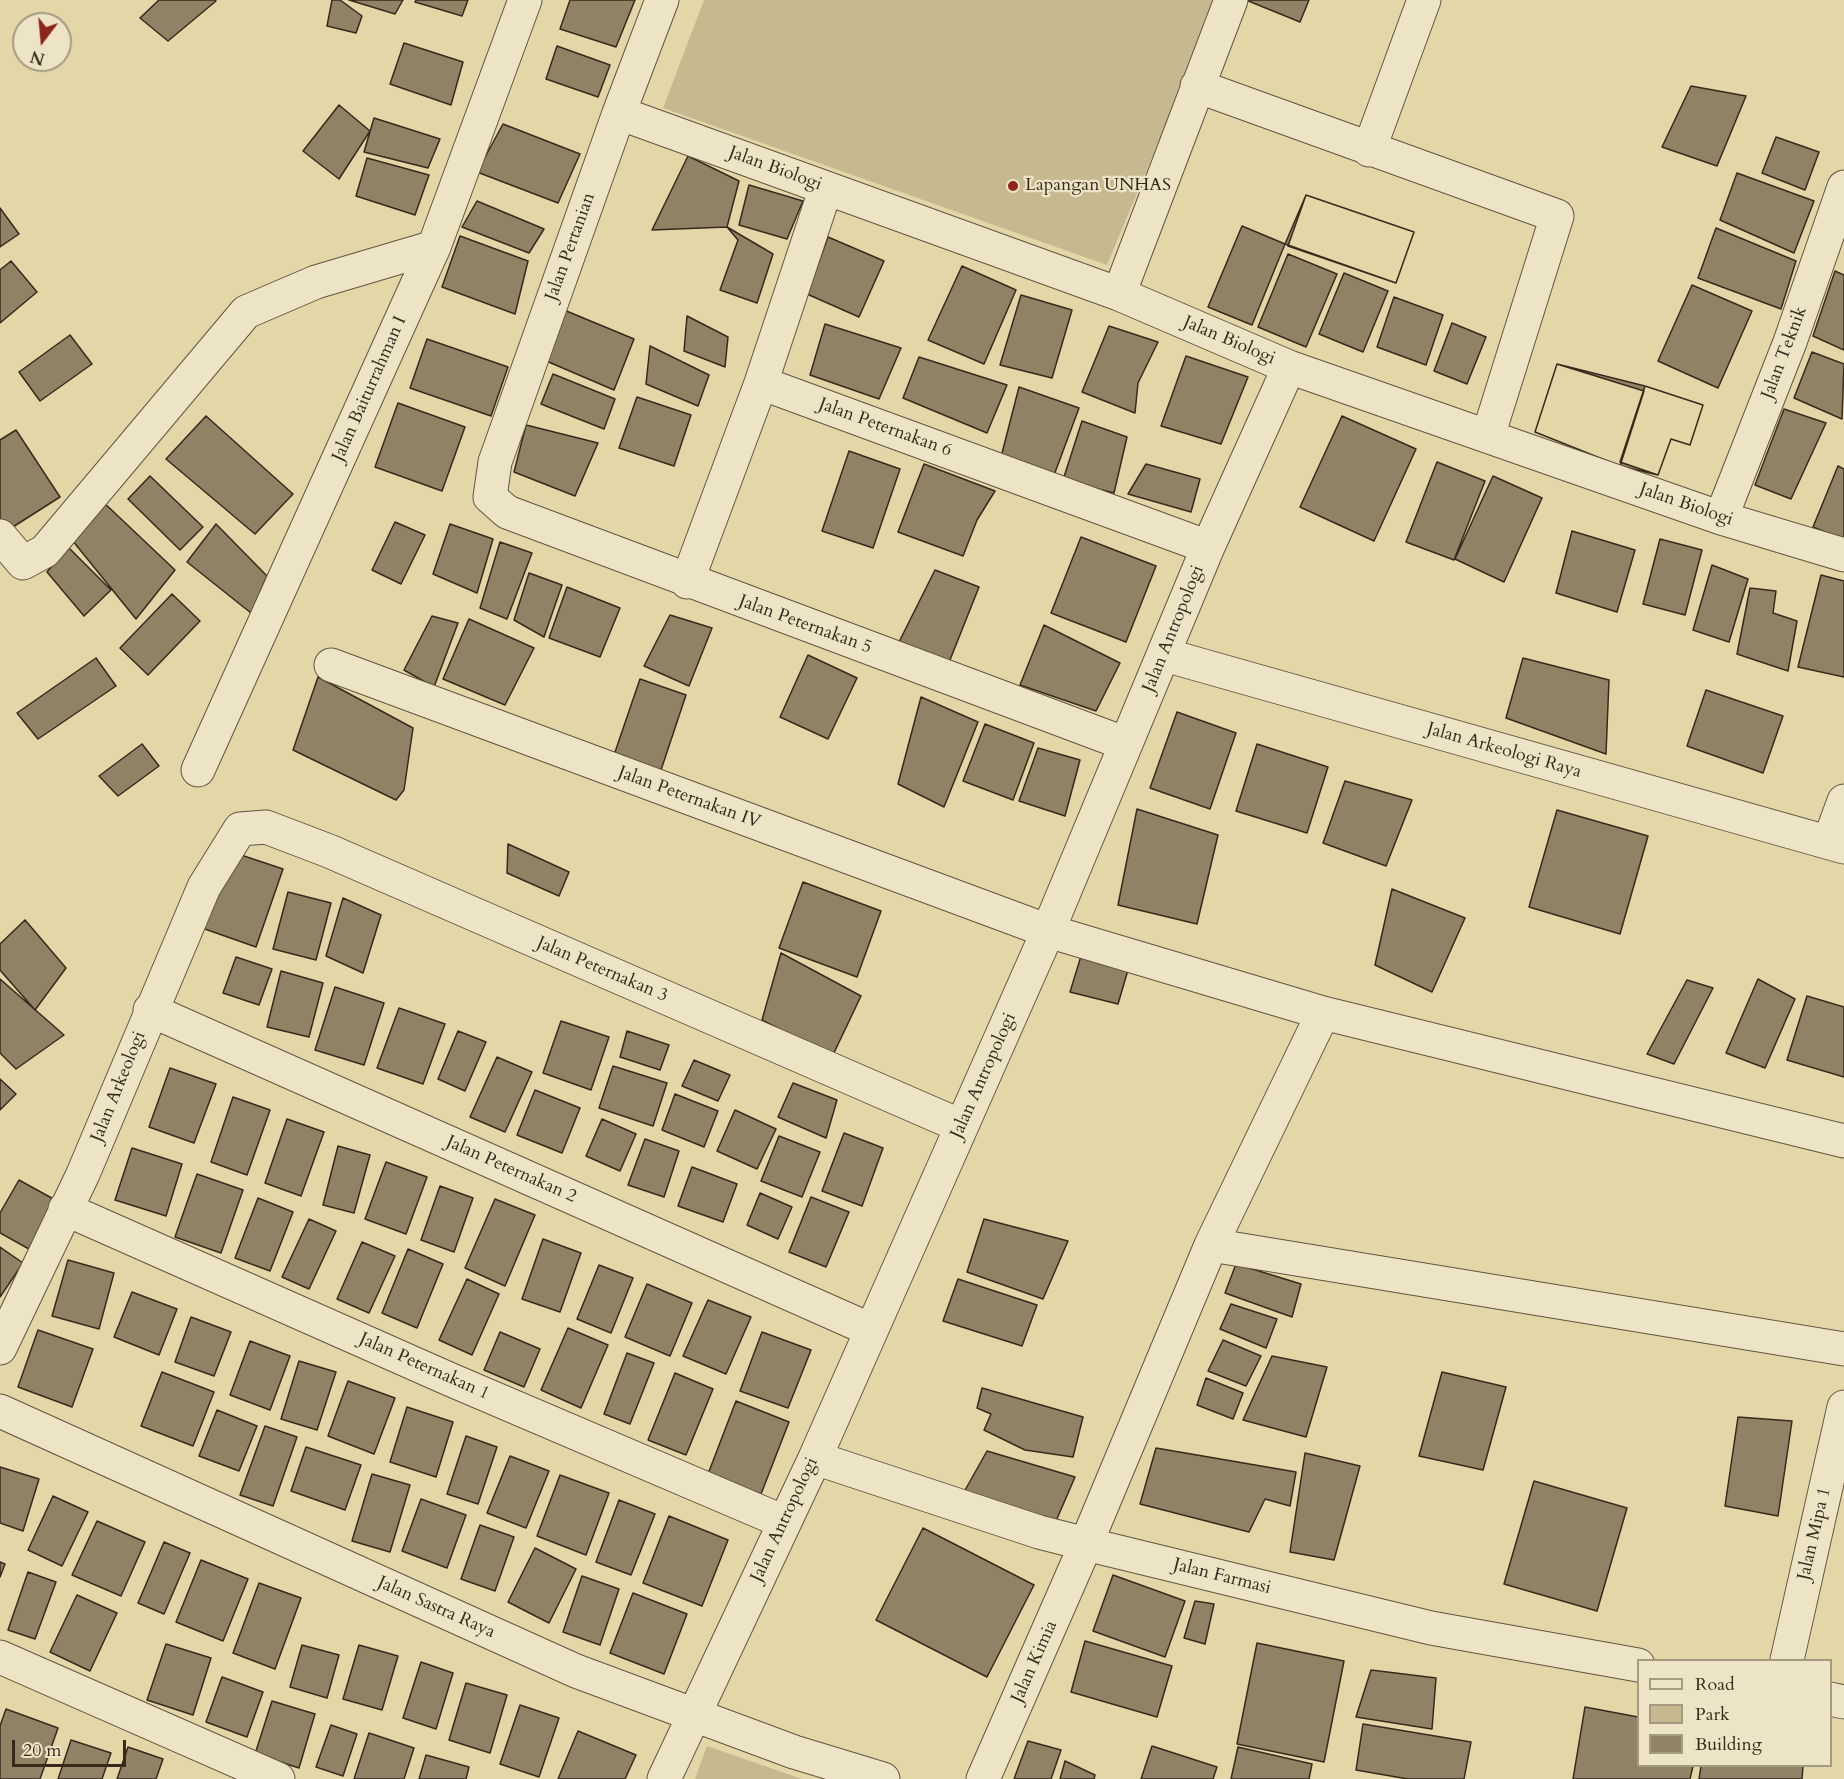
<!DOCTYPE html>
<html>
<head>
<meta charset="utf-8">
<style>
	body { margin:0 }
	#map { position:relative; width:1844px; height:1779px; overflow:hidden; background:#e3d6a7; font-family:Cardo,serif }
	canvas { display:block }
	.legend { position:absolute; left:1637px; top:1659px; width:195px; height:108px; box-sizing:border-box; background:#ede4c6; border:2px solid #a49a82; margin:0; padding:8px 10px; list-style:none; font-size:18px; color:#372a1d }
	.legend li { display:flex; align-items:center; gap:12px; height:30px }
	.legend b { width:30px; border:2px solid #a49a82 }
	.north { position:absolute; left:12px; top:12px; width:60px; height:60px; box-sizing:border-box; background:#ede4c6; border:2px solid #a49a82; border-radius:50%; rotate:196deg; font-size:16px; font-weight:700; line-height:24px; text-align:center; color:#372a1d }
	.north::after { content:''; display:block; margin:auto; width:21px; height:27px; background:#8f2418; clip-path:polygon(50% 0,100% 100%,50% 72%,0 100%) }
	.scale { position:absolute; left:12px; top:1740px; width:114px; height:27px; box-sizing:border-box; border:3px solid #372a1d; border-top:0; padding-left:8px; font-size:18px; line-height:21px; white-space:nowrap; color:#372a1d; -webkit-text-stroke:4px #ede4c6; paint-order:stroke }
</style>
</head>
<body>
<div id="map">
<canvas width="1844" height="1779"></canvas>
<ul class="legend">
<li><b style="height:8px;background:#ede4c6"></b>Road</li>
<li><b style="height:16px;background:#c6b990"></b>Park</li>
<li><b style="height:16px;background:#908365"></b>Building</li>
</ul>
<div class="north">N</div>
<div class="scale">20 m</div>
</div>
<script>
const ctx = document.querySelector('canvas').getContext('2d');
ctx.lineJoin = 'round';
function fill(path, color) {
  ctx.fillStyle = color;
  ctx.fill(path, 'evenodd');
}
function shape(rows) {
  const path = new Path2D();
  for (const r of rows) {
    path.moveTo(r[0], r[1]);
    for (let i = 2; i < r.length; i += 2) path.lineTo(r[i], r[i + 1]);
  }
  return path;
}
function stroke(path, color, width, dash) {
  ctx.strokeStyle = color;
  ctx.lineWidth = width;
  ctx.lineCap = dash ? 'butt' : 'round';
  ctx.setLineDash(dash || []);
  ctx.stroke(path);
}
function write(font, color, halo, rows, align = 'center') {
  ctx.font = font + ' Cardo,serif';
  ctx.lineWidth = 4.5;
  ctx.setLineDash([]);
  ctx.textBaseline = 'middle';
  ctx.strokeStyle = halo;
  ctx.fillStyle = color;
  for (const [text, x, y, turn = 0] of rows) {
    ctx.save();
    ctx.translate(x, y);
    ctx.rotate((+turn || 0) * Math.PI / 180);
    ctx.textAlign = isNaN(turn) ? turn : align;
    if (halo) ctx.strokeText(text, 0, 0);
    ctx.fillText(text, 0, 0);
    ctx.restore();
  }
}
const green = shape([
	[704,0,1218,0,1107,265,663,108],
	[707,1746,802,1779,695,1779]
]);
const building = shape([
	[159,0,215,0,216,1,168,41,140,18,159,0],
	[332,0,340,0,362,16,356,33,327,26,332,0],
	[349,0,403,0,395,14,349,0],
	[416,0,468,0,462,16,415,2,416,0],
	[570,0,635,0,616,47,560,29,570,0],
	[1246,0,1309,0,1300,22,1246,0],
	[404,43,463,62,451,105,390,84,404,43],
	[557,46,610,65,598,97,546,79,557,46],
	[1691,86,1746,96,1717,166,1662,147,1691,86],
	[339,105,370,131,339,179,303,151,339,105],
	[374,118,440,139,428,168,364,152,374,118],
	[503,124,580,154,558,203,477,172,503,124],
	[1776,137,1819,152,1805,190,1762,173,1776,137],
	[688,156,739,181,727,227,652,230,688,156],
	[367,158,429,175,415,215,356,196,367,158],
	[1737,173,1814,201,1794,253,1720,220,1737,173],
	[749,185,803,201,787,239,739,225,749,185],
	[1306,195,1414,232,1396,283,1288,246,1306,195],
	[1306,195,1414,232,1396,283,1285,244,1306,195],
	[477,201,544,229,529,253,462,227,477,201],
	[0,208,19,234,0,247,0,208],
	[1242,226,1285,244,1252,325,1208,307,1242,226],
	[727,227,773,254,757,303,720,290,738,240,727,227],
	[1716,228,1796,261,1781,309,1698,278,1716,228],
	[460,236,528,261,515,314,442,287,460,236],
	[828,237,884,261,859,317,807,294,828,237],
	[1288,254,1337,274,1306,347,1258,327,1288,254],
	[11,261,37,292,0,323,0,270,11,261],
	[962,266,1016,290,984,364,928,340,962,266],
	[1835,271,1844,275,1844,350,1813,336,1835,271],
	[1344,273,1388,291,1363,352,1319,334,1344,273],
	[1692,285,1752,311,1718,388,1658,361,1692,285],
	[1021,295,1072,310,1052,378,1000,365,1021,295],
	[1394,297,1443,315,1426,365,1377,347,1394,297],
	[564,310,634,339,614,390,544,360,564,310],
	[687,316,728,337,725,367,684,351,687,316],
	[1452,323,1486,337,1467,384,1434,371,1452,323],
	[825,324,901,348,879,399,810,375,825,324],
	[1109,326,1158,342,1138,383,1135,413,1082,392,1109,326],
	[70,335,92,364,40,401,19,372,70,335],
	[427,339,508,367,491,416,410,388,427,339],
	[650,346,709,375,698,406,646,384,650,346],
	[1812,352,1844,364,1842,419,1794,398,1812,352],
	[1186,356,1248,377,1221,444,1161,426,1186,356],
	[919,357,1007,385,987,433,903,398,919,357],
	[1557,364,1644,391,1620,466,1535,432,1557,364],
	[1557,364,1645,386,1620,466,1535,432,1557,364],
	[553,374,615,399,604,429,541,404,553,374],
	[1645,386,1703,405,1690,445,1671,439,1658,475,1620,462,1645,386],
	[1645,386,1703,405,1690,445,1671,439,1658,475,1620,466,1645,386],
	[1019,387,1079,408,1053,478,1001,457,1019,387],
	[637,397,691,415,674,466,619,448,637,397],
	[398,403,465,427,442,491,375,467,398,403],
	[1784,409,1826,423,1791,499,1755,485,1784,409],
	[206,416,293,494,255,534,166,459,206,416],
	[1342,416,1416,449,1374,541,1300,507,1342,416],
	[1082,421,1127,437,1114,493,1063,480,1082,421],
	[526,425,598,443,575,496,514,472,526,425],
	[16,430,60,497,5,532,0,524,0,440,16,430],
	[849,451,900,469,873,548,822,531,849,451],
	[1437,462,1485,481,1454,560,1406,542,1437,462],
	[924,464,995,491,977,520,963,556,898,532,924,464],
	[1146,464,1200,479,1191,512,1128,494,1146,464],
	[1838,466,1844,469,1844,540,1813,527,1838,466],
	[150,476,203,527,180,550,128,499,150,476],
	[1493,476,1542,498,1504,582,1455,559,1493,476],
	[100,499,175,570,136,619,68,535,100,499],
	[395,522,425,535,401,584,372,570,395,522],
	[216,524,267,576,251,613,187,562,216,524],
	[450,524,493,539,477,593,433,574,450,524],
	[1572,531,1635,550,1617,612,1556,593,1572,531],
	[1081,537,1156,566,1126,642,1051,613,1081,537],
	[1660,539,1702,550,1685,615,1643,604,1660,539],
	[500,542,532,553,507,619,480,608,500,542],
	[68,547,111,590,84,616,47,572,68,547],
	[1712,565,1748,579,1729,642,1693,630,1712,565],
	[935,570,979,587,946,670,895,650,935,570],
	[529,573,562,585,544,637,514,620,529,573],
	[1821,575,1844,581,1844,677,1798,667,1821,575],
	[567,587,620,608,600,657,549,638,567,587],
	[1750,588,1776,591,1773,613,1797,621,1788,671,1737,654,1750,588],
	[172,594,200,621,148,675,120,648,172,594],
	[670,615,712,628,689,686,644,666,670,615],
	[432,616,458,623,434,687,404,670,432,616],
	[469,619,534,648,505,705,443,679,469,619],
	[1044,625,1120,663,1096,711,1020,685,1044,625],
	[808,655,857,678,828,739,780,717,808,655],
	[96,658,116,686,38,739,17,713,96,658],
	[1523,658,1609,680,1606,754,1506,718,1523,658],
	[318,677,413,728,404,790,396,800,293,750,318,677],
	[640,679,686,695,661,770,614,755,640,679],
	[1706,690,1783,716,1763,773,1687,746,1706,690],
	[921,697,978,722,944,807,898,784,921,697],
	[1177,712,1236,733,1210,809,1150,788,1177,712],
	[985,724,1034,743,1013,800,963,781,985,724],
	[142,744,159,766,118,796,99,776,142,744],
	[1257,744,1328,767,1307,833,1236,811,1257,744],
	[1038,748,1080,760,1065,816,1019,801,1038,748],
	[1345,781,1412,800,1386,866,1323,843,1345,781],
	[1137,809,1218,835,1197,924,1118,905,1137,809],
	[1557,810,1648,836,1620,934,1529,907,1557,810],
	[508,844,569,872,559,896,507,873,508,844],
	[229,851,283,869,256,947,202,928,229,851],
	[803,882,881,911,857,977,779,948,803,882],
	[1392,889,1465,918,1432,992,1375,965,1392,889],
	[288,892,331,903,316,960,273,949,288,892],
	[343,898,381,915,363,973,326,956,343,898],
	[25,920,66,968,35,1010,0,970,0,944,25,920],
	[781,953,861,996,832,1057,762,1020,781,953],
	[1081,956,1128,970,1118,1004,1070,992,1081,956],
	[236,957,272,969,259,1005,223,993,236,957],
	[281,971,323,983,309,1037,267,1027,281,971],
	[0,979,64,1035,16,1069,0,1053,0,979],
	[1758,979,1795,999,1765,1068,1726,1053,1758,979],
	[1687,980,1713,988,1674,1064,1647,1054,1687,980],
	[335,987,384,1003,364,1065,315,1050,335,987],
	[1807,996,1844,1007,1844,1077,1787,1060,1807,996],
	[399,1008,445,1024,423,1084,377,1068,399,1008],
	[561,1021,609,1037,591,1090,543,1073,561,1021],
	[458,1031,486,1042,465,1091,438,1079,458,1031],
	[627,1031,669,1045,660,1070,620,1057,627,1031],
	[497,1057,532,1072,505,1132,470,1117,497,1057],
	[694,1060,730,1075,718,1101,682,1086,694,1060],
	[613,1066,667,1083,653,1126,599,1108,613,1066],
	[170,1068,216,1084,194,1143,149,1127,170,1068],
	[0,1079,16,1094,0,1110,0,1079],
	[793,1083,837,1100,826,1138,778,1117,793,1083],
	[535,1090,580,1108,562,1153,517,1135,535,1090],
	[675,1094,718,1111,704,1147,662,1130,675,1094],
	[233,1097,270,1110,247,1175,211,1162,233,1097],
	[735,1110,776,1129,757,1169,717,1151,735,1110],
	[287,1119,324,1132,301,1196,265,1183,287,1119],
	[602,1119,636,1134,620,1171,586,1156,602,1119],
	[844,1133,883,1148,862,1206,822,1191,844,1133],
	[779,1136,820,1152,802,1197,761,1181,779,1136],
	[645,1139,679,1151,664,1197,628,1185,645,1139],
	[338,1146,370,1155,354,1213,323,1205,338,1146],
	[132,1148,182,1164,166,1216,115,1200,132,1148],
	[386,1162,427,1177,406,1234,365,1219,386,1162],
	[692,1167,737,1184,723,1222,678,1206,692,1167],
	[197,1174,243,1190,221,1253,175,1237,197,1174],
	[19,1180,57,1201,29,1249,0,1233,0,1213,19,1180],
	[440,1186,473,1198,454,1252,421,1240,440,1186],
	[760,1193,792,1207,778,1239,747,1225,760,1193],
	[811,1197,849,1212,826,1267,789,1252,811,1197],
	[258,1198,293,1212,270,1271,235,1258,258,1198],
	[495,1199,535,1215,505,1286,465,1268,495,1199],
	[309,1219,336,1231,309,1289,282,1277,309,1219],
	[984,1219,1068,1241,1043,1299,967,1272,984,1219],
	[543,1239,581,1253,560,1312,522,1299,543,1239],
	[362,1242,395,1256,369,1313,337,1299,362,1242],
	[0,1247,23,1263,0,1297,0,1247],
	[408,1249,443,1264,417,1328,382,1313,408,1249],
	[68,1260,114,1273,99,1329,52,1316,68,1260],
	[1236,1264,1301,1284,1292,1317,1225,1293,1236,1264],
	[599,1265,633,1278,611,1333,577,1319,599,1265],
	[467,1279,499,1294,472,1355,439,1340,467,1279],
	[958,1279,1037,1305,1022,1346,943,1321,958,1279],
	[647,1284,692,1303,670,1356,625,1337,647,1284],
	[132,1292,177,1309,159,1355,114,1337,132,1292],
	[708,1300,751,1317,726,1374,683,1356,708,1300],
	[1231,1304,1277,1319,1266,1348,1220,1329,1231,1304],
	[191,1317,231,1332,214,1376,175,1362,191,1317],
	[568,1328,608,1345,581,1408,541,1390,568,1328],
	[38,1330,93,1349,72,1407,18,1387,38,1330],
	[500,1332,540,1349,524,1387,484,1370,500,1332],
	[762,1332,811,1350,788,1408,740,1391,762,1332],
	[1223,1340,1261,1356,1246,1386,1208,1371,1223,1340],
	[250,1341,290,1356,270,1410,230,1395,250,1341],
	[627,1353,654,1363,630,1424,604,1414,627,1353],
	[1272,1356,1327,1367,1306,1437,1243,1420,1272,1356],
	[299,1361,336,1372,317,1430,281,1419,299,1361],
	[162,1372,214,1392,193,1446,141,1426,162,1372],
	[1442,1372,1506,1387,1483,1470,1419,1456,1442,1372],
	[675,1373,713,1389,686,1455,648,1440,675,1373],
	[1206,1378,1243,1393,1233,1419,1197,1405,1206,1378],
	[348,1381,395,1398,374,1454,328,1436,348,1381],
	[982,1388,1083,1417,1073,1457,1025,1450,984,1430,991,1414,977,1408,982,1388],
	[736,1401,789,1422,761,1494,708,1474,736,1401],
	[407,1407,453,1422,436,1477,390,1462,407,1407],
	[217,1410,257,1426,239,1471,199,1456,217,1410],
	[1738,1417,1792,1421,1778,1516,1725,1506,1738,1417],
	[265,1426,297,1437,273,1506,240,1495,265,1426],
	[466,1436,497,1447,478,1504,447,1494,466,1436],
	[306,1447,361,1465,345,1510,291,1491,306,1447],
	[1156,1448,1296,1472,1290,1506,1265,1499,1249,1532,1140,1504,1156,1448],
	[987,1451,1075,1477,1053,1528,964,1492,987,1451],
	[1305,1453,1360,1466,1334,1560,1290,1552,1305,1453],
	[510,1456,549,1471,526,1528,487,1513,510,1456],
	[0,1467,39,1479,23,1531,0,1523,0,1467],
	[372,1474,410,1485,390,1552,352,1541,372,1474],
	[560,1475,609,1493,586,1555,537,1536,560,1475],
	[1534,1481,1627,1508,1597,1611,1504,1584,1534,1481],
	[53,1496,88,1512,62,1566,28,1550,53,1496],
	[421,1499,466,1515,447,1568,402,1551,421,1499],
	[619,1500,655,1514,631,1575,596,1562,619,1500],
	[669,1516,728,1540,702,1606,643,1583,669,1516],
	[97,1521,145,1542,121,1596,72,1575,97,1521],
	[480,1525,514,1537,495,1591,461,1579,480,1525],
	[923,1528,1034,1585,987,1677,876,1620,923,1528],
	[164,1542,190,1553,164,1614,138,1603,164,1542],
	[535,1548,576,1569,549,1623,508,1602,535,1548],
	[201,1560,248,1579,223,1641,176,1622,201,1560],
	[0,1562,5,1564,0,1577,0,1562],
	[28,1572,56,1582,35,1639,8,1630,28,1572],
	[1113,1575,1185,1601,1165,1657,1093,1631,1113,1575],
	[582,1576,619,1589,600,1645,563,1632,582,1576],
	[259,1583,301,1598,275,1669,233,1653,259,1583],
	[633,1593,687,1614,664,1674,610,1653,633,1593],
	[77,1595,117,1613,90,1671,50,1652,77,1595],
	[1195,1601,1214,1604,1205,1644,1184,1638,1195,1601],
	[1085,1641,1172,1666,1157,1717,1071,1692,1085,1641],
	[1257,1643,1344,1661,1324,1762,1237,1744,1257,1643],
	[166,1644,211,1658,193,1715,147,1700,166,1644],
	[302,1645,339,1655,327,1698,290,1687,302,1645],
	[359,1645,398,1656,382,1710,343,1699,359,1645],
	[421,1662,453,1673,436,1729,403,1718,421,1662],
	[1371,1670,1436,1678,1432,1729,1356,1717,1371,1670],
	[222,1677,263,1692,247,1737,206,1722,222,1677],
	[466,1683,507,1695,490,1753,449,1740,466,1683],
	[272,1701,315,1714,299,1768,255,1754,272,1701],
	[520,1705,559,1718,539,1777,500,1764,520,1705],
	[1585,1707,1638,1717,1638,1766,1693,1766,1690,1779,1573,1779,1585,1707],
	[6,1709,58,1728,40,1779,0,1779,0,1726,6,1709],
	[1363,1724,1471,1742,1464,1779,1408,1779,1356,1770,1363,1724],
	[331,1725,357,1734,343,1776,316,1767,331,1725],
	[578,1731,636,1755,625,1779,558,1779,578,1731],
	[369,1733,414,1748,404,1779,354,1779,369,1733],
	[71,1740,111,1753,102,1779,58,1779,71,1740],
	[1028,1741,1061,1750,1051,1779,1014,1779,1028,1741],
	[1152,1746,1217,1767,1213,1779,1141,1779,1152,1746],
	[128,1747,163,1759,156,1779,117,1779,128,1747],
	[1238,1747,1312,1764,1309,1779,1231,1779,1238,1747],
	[426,1755,469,1767,466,1779,419,1779,426,1755],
	[1065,1761,1095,1775,1094,1779,1060,1779,1065,1761],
	[1701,1766,1803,1766,1802,1779,1699,1779,1701,1766]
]);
const minor = shape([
	[662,0,619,113,495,462,490,497,507,512,1126,744],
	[1197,86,1557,216,1488,436],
	[619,113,1119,294,1289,367,1721,518,1844,555],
	[1369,150,1424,0],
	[1119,294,1231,0],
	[761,383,826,188],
	[1721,518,1790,342,1844,187],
	[0,536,23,563,45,551,246,312,316,282,434,247],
	[687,582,761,383,1208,547],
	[1165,655,1844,847],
	[331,665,1048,931,1323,1013,1844,1141],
	[198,770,434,247,525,0],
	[1829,842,1844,801],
	[150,1010,871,1330],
	[65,1209,449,1379,784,1522],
	[1211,1245,1323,1013],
	[0,1348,83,1174,204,887,240,829,266,827,329,851,961,1126],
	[0,1411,576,1671,794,1752,883,1779],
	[815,1458,1039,1532,1086,1544,1431,1628,1638,1665],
	[0,1657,278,1779],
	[1787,1660,1844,1407],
	[1830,1699,1844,1702],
	[664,1779,815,1458,1048,931,1208,547,1289,367],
	[983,1779,1086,1544,1211,1245,1844,1349]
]);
const markers = [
	[1013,186,6,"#8f2418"]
];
const streetNames = [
	["Jalan Biologi",775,169,20],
	["Jalan Pertanian",571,247,-70],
	["Jalan Biologi",1229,341,23],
	["Jalan Teknik",1785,353,-69],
	["Jalan Baiturrahman I",370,389,-66],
	["Jalan Peternakan 6",885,428,20],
	["Jalan Biologi",1686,505,19],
	["Jalan Peternakan 5",805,625,20],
	["Jalan Antropologi",1174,629,-68],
	["Jalan Arkeologi Raya",1504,751,16],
	["Jalan Peternakan IV",689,798,20],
	["Jalan Peternakan 3",602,970,23],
	["Jalan Antropologi",984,1076,-66],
	["Jalan Arkeologi",119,1087,-68],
	["Jalan Peternakan 2",511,1170,24],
	["Jalan Peternakan 1",424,1367,24],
	["Jalan Antropologi",785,1520,-65],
	["Jalan Mipa 1",1815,1534,-77],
	["Jalan Farmasi",1222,1577,14],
	["Jalan Sastra Raya",436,1608,24],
	["Jalan Kimia",1035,1662,-66]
];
const poiNames = [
	["Lapangan UNHAS",1025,186]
];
fill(green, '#c6b990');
fill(building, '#908365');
stroke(building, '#372a1d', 1.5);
stroke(minor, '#625540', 35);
stroke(minor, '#ede4c6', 33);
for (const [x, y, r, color] of markers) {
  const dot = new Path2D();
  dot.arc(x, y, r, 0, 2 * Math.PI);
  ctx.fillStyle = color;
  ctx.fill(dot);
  stroke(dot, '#ede4c6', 2);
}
write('18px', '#372a1d', '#ede4c6', streetNames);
write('18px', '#372a1d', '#ede4c6', poiNames, 'left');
</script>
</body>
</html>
